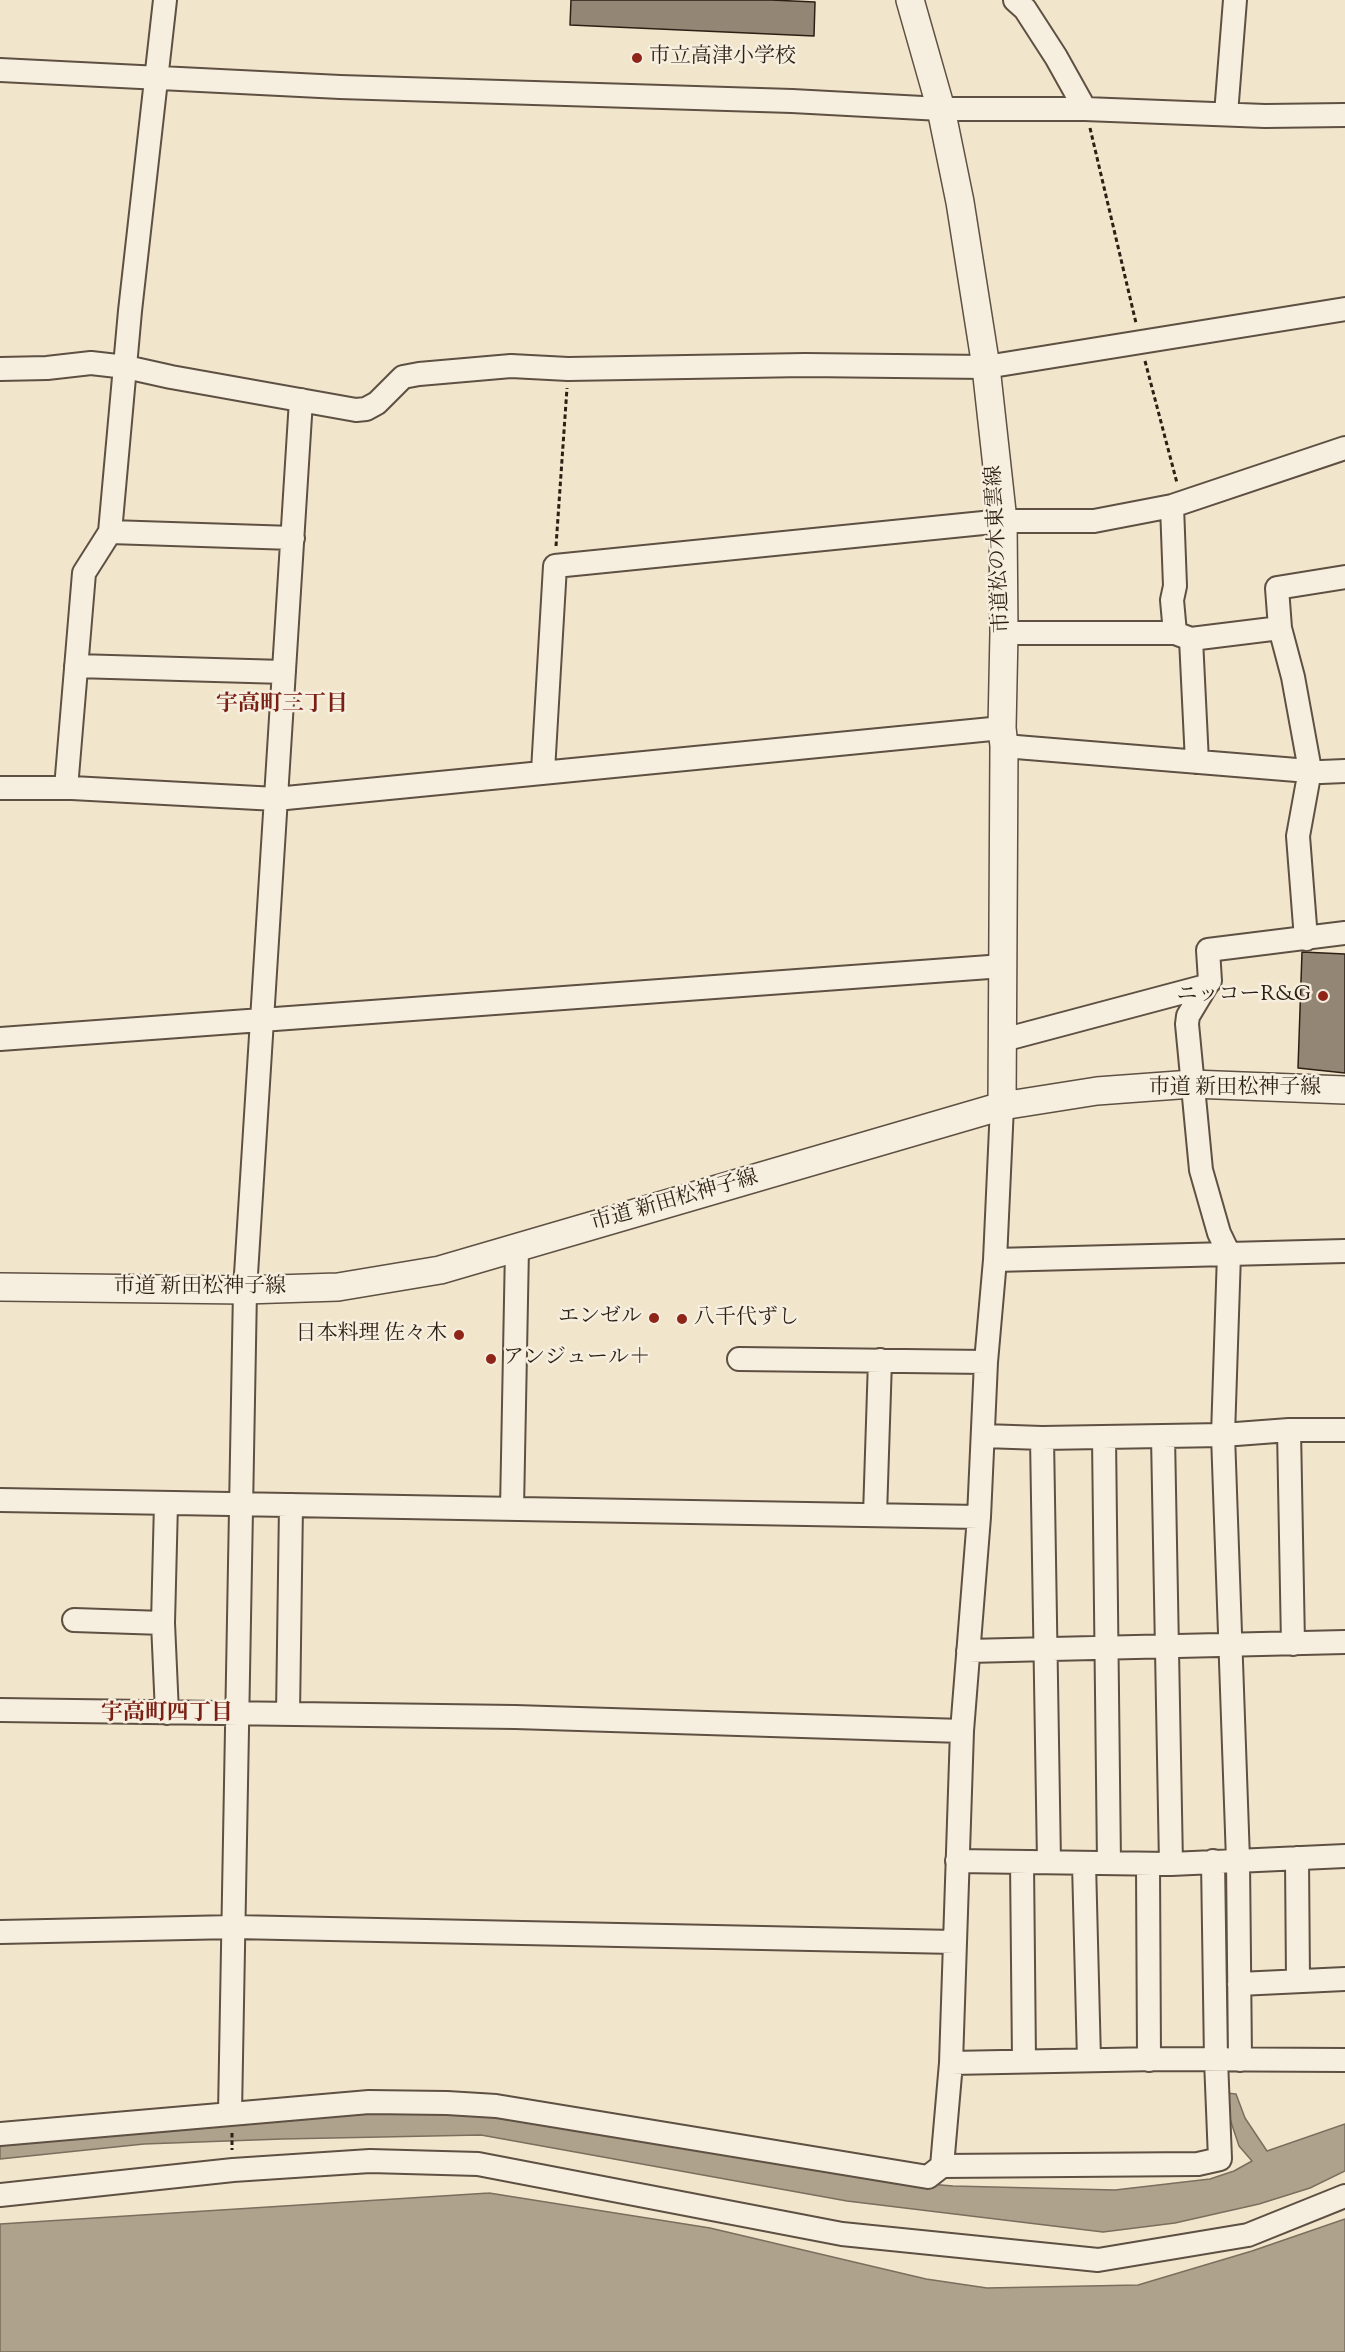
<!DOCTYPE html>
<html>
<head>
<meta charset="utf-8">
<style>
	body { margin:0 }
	canvas { display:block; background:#f1e5cc }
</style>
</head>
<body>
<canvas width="1345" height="2352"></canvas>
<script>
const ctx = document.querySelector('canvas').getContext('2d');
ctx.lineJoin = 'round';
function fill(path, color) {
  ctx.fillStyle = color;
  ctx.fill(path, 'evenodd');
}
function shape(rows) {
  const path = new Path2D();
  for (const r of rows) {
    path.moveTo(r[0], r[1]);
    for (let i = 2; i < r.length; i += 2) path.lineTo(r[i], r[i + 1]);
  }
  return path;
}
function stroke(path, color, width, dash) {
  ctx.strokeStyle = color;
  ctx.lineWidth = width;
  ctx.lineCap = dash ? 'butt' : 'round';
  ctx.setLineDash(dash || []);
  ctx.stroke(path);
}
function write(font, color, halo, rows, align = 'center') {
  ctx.font = font + ' "Sorts Mill Goudy","Noto Serif JP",serif';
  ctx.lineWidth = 5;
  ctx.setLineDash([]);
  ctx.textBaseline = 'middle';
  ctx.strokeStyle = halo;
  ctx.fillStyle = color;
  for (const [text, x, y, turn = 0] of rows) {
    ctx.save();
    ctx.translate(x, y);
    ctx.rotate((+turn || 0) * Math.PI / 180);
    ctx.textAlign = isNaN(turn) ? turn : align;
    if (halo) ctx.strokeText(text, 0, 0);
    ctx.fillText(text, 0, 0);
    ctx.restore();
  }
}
const water = shape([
	[1227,2093,1236,2094,1245,2118,1267,2151,1345,2124,1345,2171,1310,2188,1259,2204,1175,2223,1103,2232,847,2201,481,2135,282,2139,144,2144,0,2159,0,2141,359,2110,470,2113,893,2181,953,2186,1115,2190,1210,2179,1234,2171,1252,2161,1239,2146,1227,2110,1227,2093],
	[489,2193,710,2228,926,2279,987,2288,1138,2285,1252,2251,1345,2219,1345,2352,0,2352,0,2224,489,2193]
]);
const building = shape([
	[571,0,771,0,815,2,814,36,570,25,571,0],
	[1302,952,1345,954,1345,1073,1298,1068,1302,952]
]);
const path = shape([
	[1090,128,1136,323],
	[1145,361,1177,483],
	[556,546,567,388],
	[232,2133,232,2150]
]);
const minor = shape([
	[1015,0,1025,9,1056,57,1085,109],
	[0,70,340,87,792,101,941,109,1085,109,1265,116,1345,115],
	[1226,114,1235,0],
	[0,369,47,368,91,363,126,367,171,377,356,410,366,409,377,403,403,377,419,374,511,366,568,369,805,365,986,367,1345,309],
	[1172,506,1175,586,1172,600,1175,633,1191,639,1197,762],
	[110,532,293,538],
	[1280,628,1277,588,1345,577],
	[1004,633,1175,633],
	[1191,639,1280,628,1293,677,1310,770,1298,836,1306,939],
	[76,666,284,672],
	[1004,746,1321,772,1345,771],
	[543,771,555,566,1003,521,1094,521,1172,506,1345,448],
	[0,788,72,788,276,799,1002,728],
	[66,788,84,573,110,532,130,311,165,0],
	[1206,986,1188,1016,1187,1024,1201,1170,1219,1233,1229,1254,1223,1435,1238,1860,1240,2060],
	[0,1039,1003,966],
	[1003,1040,1206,986,1210,981,1208,950,1345,933],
	[995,1260,1345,1251],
	[739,1359,986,1362],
	[1289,1430,1293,1644],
	[984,1436,1042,1438,1223,1435,1289,1430,1345,1430],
	[1163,1436,1171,1864],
	[1104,1437,1109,1863],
	[1042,1438,1049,1862],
	[0,1500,979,1517],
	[166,1503,163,1623,167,1713],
	[512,1509,517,1248],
	[875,1515,880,1360],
	[74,1620,163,1623],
	[968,1651,1345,1642],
	[0,1710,515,1717,962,1731],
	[288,1714,291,1505],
	[1297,1858,1298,1981],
	[957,1861,1171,1864,1345,1856],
	[1022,1862,1024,2061],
	[1084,1863,1089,2060],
	[1148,1864,1149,2060],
	[0,1932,234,1927,955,1942],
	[1239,1984,1345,1979],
	[951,2063,1157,2059,1345,2060],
	[230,2113,245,1290,301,400],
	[0,2134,369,2102,447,2103,496,2106,928,2177,942,2166,1198,2164,1220,2159,1216,2060,1213,1861],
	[942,2166,951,2063,962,1731,979,1517,986,1362,995,1260,1002,1106],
	[0,2195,233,2170,370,2161,478,2164,842,2234,1098,2260,1248,2235,1345,2196]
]);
const tertiary = shape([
	[910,0,941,109,960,202,986,367,1003,521,1004,633,1002,728,1004,746,1002,1106],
	[0,1287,245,1290,338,1287,440,1270,1002,1106,1097,1091,1192,1084,1345,1090]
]);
const markers = [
	[637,58,6,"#8f2418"],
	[1323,996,6,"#8f2418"],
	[654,1318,6,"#8f2418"],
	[682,1319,6,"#8f2418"],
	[459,1335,6,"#8f2418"],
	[491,1359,6,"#8f2418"]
];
const poiNames = [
	["市立高津小学校",649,58],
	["ニッコーR&G",1311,996,"right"],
	["エンゼル",642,1318,"right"],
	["八千代ずし",694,1319],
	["日本料理 佐々木",447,1335,"right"],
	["アンジュール＋",503,1359]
];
const streetNames = [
	["市道松の木東雲線",1000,549,-93],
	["市道 新田松神子線",1235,1089],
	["市道 新田松神子線",675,1202,-16],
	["市道 新田松神子線",200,1288]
];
const neighbourhoodNames = [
	["宇高町三丁目",282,706],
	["宇高町四丁目",167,1715]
];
fill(water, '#aea28d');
stroke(water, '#7a6e5d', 1.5);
fill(building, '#938674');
stroke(building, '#2d1f14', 1.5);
stroke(minor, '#5e5042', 26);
stroke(tertiary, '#5e5042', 30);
stroke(path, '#2d1f14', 3, [4.5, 3]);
stroke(minor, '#f6eede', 22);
stroke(tertiary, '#f6eede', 27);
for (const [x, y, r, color] of markers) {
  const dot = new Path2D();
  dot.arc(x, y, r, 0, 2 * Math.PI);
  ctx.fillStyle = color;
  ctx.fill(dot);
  stroke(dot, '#f6eede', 2);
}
write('21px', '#2d1f14', '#f6eede', poiNames, 'left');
write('21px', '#2d1f14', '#f6eede', streetNames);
write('bold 22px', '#7a1f14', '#f6eede', neighbourhoodNames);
</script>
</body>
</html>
